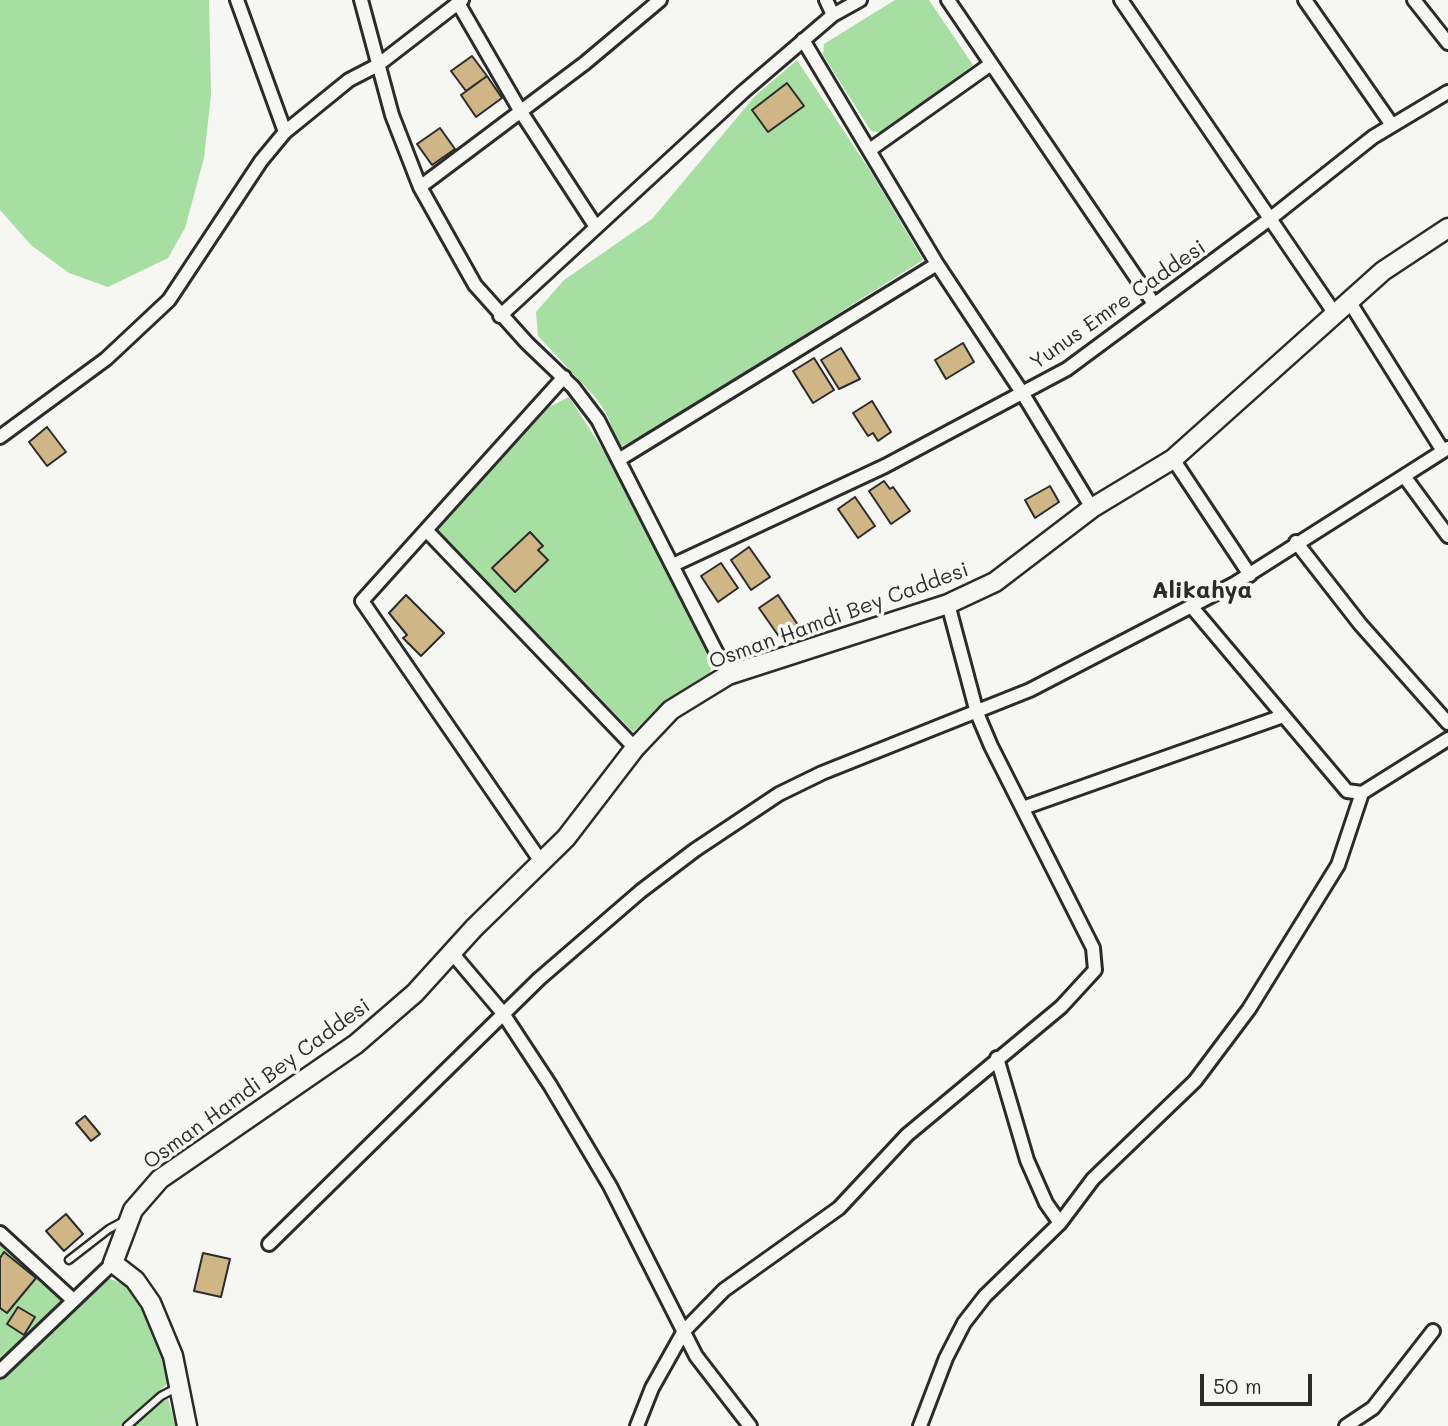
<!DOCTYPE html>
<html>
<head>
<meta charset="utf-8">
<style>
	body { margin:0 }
	#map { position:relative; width:1448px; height:1426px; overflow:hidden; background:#f6f6f2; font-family:Mali,sans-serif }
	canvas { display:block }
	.scale { position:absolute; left:1200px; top:1374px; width:112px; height:32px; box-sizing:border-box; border:4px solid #2b2b2b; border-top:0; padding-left:9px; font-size:21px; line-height:24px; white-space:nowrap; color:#2b2b2b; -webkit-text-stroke:5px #f6f6f2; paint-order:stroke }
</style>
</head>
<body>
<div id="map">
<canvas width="1448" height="1426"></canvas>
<div class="scale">50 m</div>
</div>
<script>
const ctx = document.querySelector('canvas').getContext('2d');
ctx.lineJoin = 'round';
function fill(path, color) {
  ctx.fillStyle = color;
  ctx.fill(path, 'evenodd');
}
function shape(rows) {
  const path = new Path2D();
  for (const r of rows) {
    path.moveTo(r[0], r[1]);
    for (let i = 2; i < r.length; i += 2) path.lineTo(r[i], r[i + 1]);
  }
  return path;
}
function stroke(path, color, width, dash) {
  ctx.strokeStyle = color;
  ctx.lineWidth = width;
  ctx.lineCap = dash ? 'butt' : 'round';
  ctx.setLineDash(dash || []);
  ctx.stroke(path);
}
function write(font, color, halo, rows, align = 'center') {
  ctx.font = font + ' Mali,sans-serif';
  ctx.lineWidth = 7;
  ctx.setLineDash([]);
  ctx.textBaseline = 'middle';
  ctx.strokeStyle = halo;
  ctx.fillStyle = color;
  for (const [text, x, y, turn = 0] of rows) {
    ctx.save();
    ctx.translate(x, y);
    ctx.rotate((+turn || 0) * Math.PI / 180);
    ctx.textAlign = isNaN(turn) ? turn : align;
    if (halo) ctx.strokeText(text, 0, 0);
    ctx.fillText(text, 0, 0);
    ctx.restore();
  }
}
const green = shape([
	[0,0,209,0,211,95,204,158,185,228,168,258,108,287,69,273,31,245,0,210],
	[895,0,929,0,973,65,882,133,871,131,823,55,824,44],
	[797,60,874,177,923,260,655,429,620,447,606,413,596,398,538,336,536,312,564,280,652,219,755,96],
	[569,397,620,476,713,662,710,673,666,700,633,732,437,530,549,407],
	[0,1241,62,1299,33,1334,0,1364],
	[110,1279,126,1285,148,1316,168,1372,168,1383,120,1426,0,1426,0,1379,100,1283],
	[168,1399,176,1426,131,1426,157,1404]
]);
const building = shape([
	[472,56,487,76,466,91,451,71,472,56],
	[487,76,502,98,476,117,461,95,487,76],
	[787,83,804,106,768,132,752,110,787,83],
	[440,128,455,149,432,165,417,144,440,128],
	[963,343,974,362,946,379,935,360,963,343],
	[841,348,860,379,839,389,821,360,841,348],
	[814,358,834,390,813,403,793,371,814,358],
	[872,401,891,432,878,441,873,433,868,436,853,413,872,401],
	[47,427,66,452,47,466,29,442,47,427],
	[884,481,890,489,893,487,910,511,891,524,869,491,884,481],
	[1050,486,1059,502,1035,518,1025,500,1050,486],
	[855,497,875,526,858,538,838,509,855,497],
	[530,532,543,546,538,550,548,560,515,592,492,568,530,532],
	[749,547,770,577,751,590,731,560,749,547],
	[721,563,738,588,718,602,701,576,721,563],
	[406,595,444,633,421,656,403,638,407,635,389,613,406,595],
	[778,595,798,625,780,638,759,608,778,595],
	[85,1116,100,1134,91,1141,76,1123,85,1116],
	[66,1214,83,1234,64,1251,46,1231,66,1214],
	[4,1252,36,1278,7,1313,0,1308,0,1258,4,1252],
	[203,1253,230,1259,221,1297,194,1291,203,1253],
	[18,1307,35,1317,24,1335,7,1324,18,1307]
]);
const lane = shape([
	[69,1260,109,1229,124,1221],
	[127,1426,161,1396,178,1387]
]);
const street = shape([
	[237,0,285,132],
	[361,0,392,115,420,187,475,285,527,343,573,387,598,420,728,675],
	[826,0,833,15],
	[948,0,1154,304],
	[1121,0,1335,314],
	[1305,0,1392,125],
	[1414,0,1448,43],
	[458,3,521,112,596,227],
	[803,40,937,264,1023,394,1092,508],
	[871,149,991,64],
	[420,187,585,63,660,0],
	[1349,301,1443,451],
	[500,316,743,92,833,15,860,0],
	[0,437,106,359,169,300,261,161,285,132,349,80,378,65,462,0],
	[620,459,937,264],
	[1173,459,1250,575],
	[1404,476,1448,448],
	[426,530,635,748],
	[1296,542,1360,624,1448,723],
	[673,565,885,466,1067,369,1271,218,1373,137,1448,92],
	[1191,606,1347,791,1362,793,1448,739],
	[1023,808,1283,716],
	[542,863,362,601,564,377],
	[452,953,502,1012,550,1085,610,1186,696,1356,750,1426],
	[997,1058,1027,1160,1046,1203,1060,1223],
	[0,1233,72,1299],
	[269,1244,539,979,641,891,695,850,779,794,822,773,1030,690,1234,584,1404,476,1448,536],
	[0,1371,113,1263],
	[637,1426,652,1388,684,1331,724,1290,839,1208,907,1135,1061,1007,1095,970,1093,948,991,746,977,713,948,604],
	[920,1426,946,1358,964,1323,985,1296,1060,1223,1093,1179,1195,1081,1249,1009,1338,865,1362,793],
	[1346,1426,1373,1408,1433,1331]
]);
const secondary = shape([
	[187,1426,173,1356,151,1303,135,1280,113,1263,133,1210,160,1179,356,1044,415,993,474,928,566,838,635,748,671,710,728,675,948,604,995,582,1092,508,1173,459,1383,271,1448,228]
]);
const streetNames = [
	["Yunus Emre Caddesi",1118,305,-35],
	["Osman Hamdi Bey Caddesi",839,616,-20],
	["Osman Hamdi Bey Caddesi",257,1084,-36]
];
const quarterNames = [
	["Alikahya",1202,591]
];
fill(green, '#a7dea1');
fill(building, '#d0b687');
stroke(building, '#2b2b2b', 2);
stroke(lane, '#2b2b2b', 11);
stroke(street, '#2b2b2b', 18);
stroke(secondary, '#2b2b2b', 23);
stroke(lane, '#f6f6f2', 6);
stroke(street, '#f6f6f2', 12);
stroke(secondary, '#f6f6f2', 18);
write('21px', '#2b2b2b', '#f6f6f2', streetNames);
write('bold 24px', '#2b2b2b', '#f6f6f2', quarterNames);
</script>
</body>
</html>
